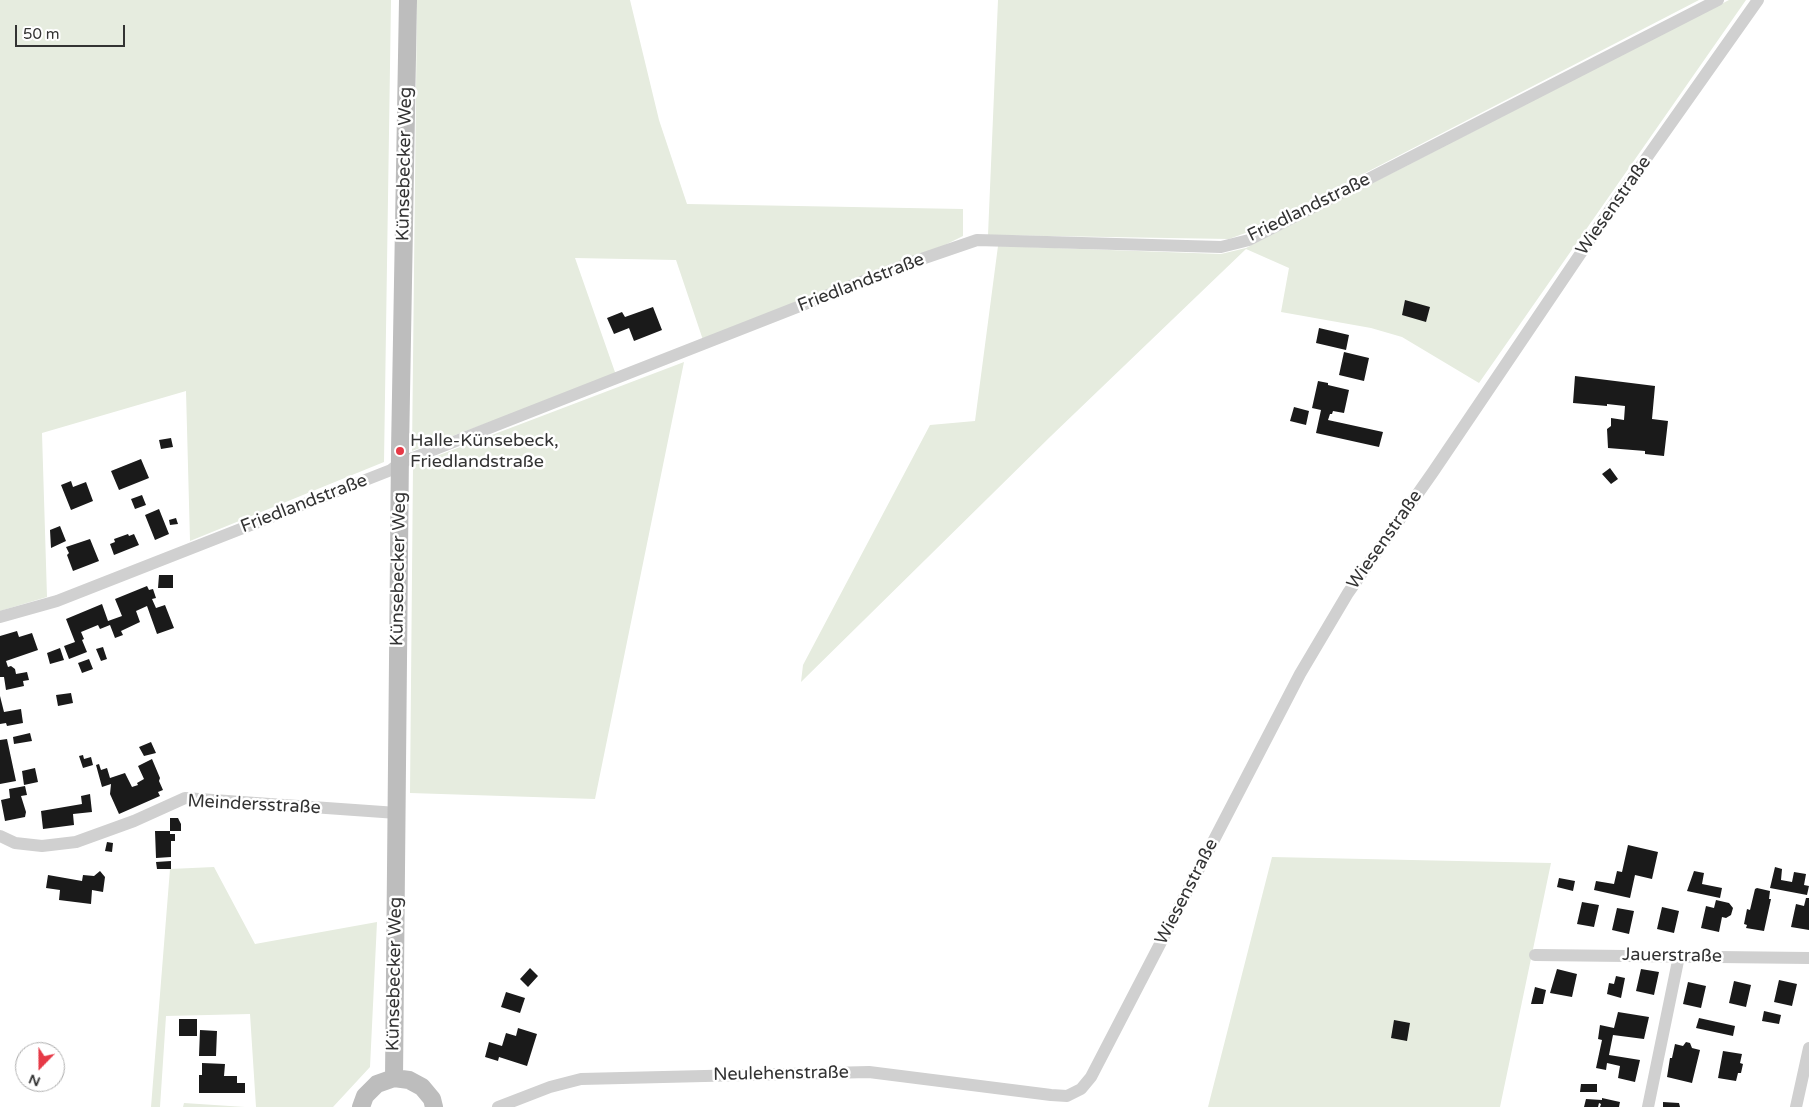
<!DOCTYPE html>
<html>
<head>
<meta charset="utf-8">
<style>
	body { margin:0 }
	#map { position:relative; width:1809px; height:1107px; overflow:hidden; background:#fff; font-family:"Varela Round",sans-serif }
	canvas { display:block }
	.north { position:absolute; left:15px; top:1042px; width:50px; height:50px; box-sizing:border-box; background:#fff; border:1px solid #adadad; border-radius:50%; rotate:202deg; font-size:14px; font-weight:700; line-height:20px; text-align:center; color:#333 }
	.north::after { content:''; display:block; margin:auto; width:18px; height:22px; background:#e63946; clip-path:polygon(50% 0,100% 100%,50% 72%,0 100%) }
	.scale { position:absolute; left:15px; top:25px; width:110px; height:22px; box-sizing:border-box; border:2px solid #333; border-top:0; padding-left:6px; font-size:15px; line-height:18px; white-space:nowrap; color:#333; -webkit-text-stroke:4px #fff; paint-order:stroke }
</style>
</head>
<body>
<div id="map">
<canvas width="1809" height="1107"></canvas>
<div class="north">N</div>
<div class="scale">50 m</div>
</div>
<script>
const ctx = document.querySelector('canvas').getContext('2d');
ctx.lineJoin = 'round';
function fill(path, color) {
  ctx.fillStyle = color;
  ctx.fill(path, 'evenodd');
}
function shape(rows) {
  const path = new Path2D();
  for (const r of rows) {
    path.moveTo(r[0], r[1]);
    for (let i = 2; i < r.length; i += 2) path.lineTo(r[i], r[i + 1]);
  }
  return path;
}
function stroke(path, color, width, dash) {
  ctx.strokeStyle = color;
  ctx.lineWidth = width;
  ctx.lineCap = dash ? 'butt' : 'round';
  ctx.setLineDash(dash || []);
  ctx.stroke(path);
}
function write(font, color, halo, rows, align = 'center') {
  ctx.font = font + ' "Varela Round",sans-serif';
  ctx.lineWidth = 5;
  ctx.setLineDash([]);
  ctx.textBaseline = 'middle';
  ctx.strokeStyle = halo;
  ctx.fillStyle = color;
  for (const [text, x, y, turn = 0] of rows) {
    ctx.save();
    ctx.translate(x, y);
    ctx.rotate((+turn || 0) * Math.PI / 180);
    ctx.textAlign = isNaN(turn) ? turn : align;
    if (halo) ctx.strokeText(text, 0, 0);
    ctx.fillText(text, 0, 0);
    ctx.restore();
  }
}
const green = shape([
	[0,0,391,0,384,462,190,541,186,391,42,433,47,597,0,611],
	[417,0,630,0,659,120,687,204,963,209,963,236,907,264,703,340,676,260,575,258,616,375,412,451],
	[998,0,1699,0,1259,228,1229,239,988,235],
	[1729,0,1746,0,1479,383,1402,337,1371,328,1281,312,1289,268,1246,249,1051,436,801,682,803,665,930,425,975,421,998,246,1221,254,1246,248],
	[684,362,595,799,410,793,413,465],
	[1272,857,1551,863,1500,1107,1208,1107],
	[214,867,255,944,377,922,370,1067,333,1107,256,1107,250,1014,166,1016,160,1107,151,1107,170,869],
	[184,1103,245,1107,183,1107]
]);
const building = shape([
	[1405,300,1430,307,1426,322,1402,315],
	[653,307,662,330,634,341,629,328,614,334,607,318,622,312,625,317],
	[1319,328,1349,335,1346,350,1316,343],
	[1344,352,1369,358,1364,381,1339,375],
	[1575,376,1655,386,1652,419,1668,421,1664,456,1645,454,1645,451,1608,448,1607,429,1611,426,1611,418,1624,420,1625,406,1607,404,1607,406,1573,403],
	[1318,381,1328,383,1328,385,1349,390,1344,413,1333,411,1332,414,1330,414,1328,420,1383,432,1379,447,1316,433,1321,410,1312,408],
	[1294,407,1309,411,1306,425,1290,421],
	[171,438,173,447,161,449,159,440],
	[141,459,149,478,119,490,111,471],
	[1610,468,1618,479,1611,484,1602,474],
	[71,481,73,487,86,482,93,501,71,510,61,485],
	[142,495,146,505,135,509,131,499],
	[159,509,169,534,155,540,145,515],
	[176,518,178,524,170,525,169,520],
	[60,526,66,541,51,548,50,530],
	[128,534,129,536,134,534,139,545,114,555,110,544,115,542,114,539],
	[90,539,99,561,73,571,67,555,69,553,66,547],
	[159,575,173,575,173,588,158,588],
	[147,586,149,590,153,589,156,598,152,599,156,608,165,605,174,628,157,634,147,606,136,611,140,622,121,631,123,635,115,638,110,625,100,629,98,625,81,632,84,639,82,640,87,652,69,659,64,646,75,642,66,619,102,604,108,621,122,616,115,599],
	[17,631,19,637,32,633,38,650,6,661,8,667,11,666,15,669,16,674,27,672,29,680,23,681,24,686,6,690,4,677,0,677,0,636],
	[103,647,107,659,101,661,96,649],
	[60,648,64,660,50,664,47,653],
	[89,659,93,669,82,673,78,663],
	[71,693,73,703,58,706,56,695],
	[0,696,4,712,21,709,23,723,7,726,6,723,0,724],
	[30,733,32,741,14,744,13,737],
	[7,739,16,781,0,784,0,740],
	[151,742,156,753,144,756,139,747],
	[83,755,84,759,91,757,93,765,83,768,79,756],
	[152,759,160,778,159,781,163,790,158,792,160,796,119,814,110,794,111,784,102,787,96,765,99,764,101,770,107,768,110,778,125,773,132,787,138,785,137,783,144,779,138,766],
	[35,768,38,782,24,785,22,771],
	[25,786,27,795,21,796,26,812,25,817,5,821,1,800,10,798,9,789],
	[90,794,92,812,73,814,74,825,43,829,41,811,82,804,81,796],
	[170,818,178,818,181,824,181,831,170,831,170,834,175,834,175,841,171,841,171,857,156,858,155,831,170,831],
	[107,842,113,843,112,852,105,851],
	[1628,845,1658,852,1652,879,1635,875,1630,898,1594,890,1596,881,1614,884,1617,871,1622,872],
	[171,861,171,869,157,869,156,862],
	[1775,867,1782,869,1781,880,1792,882,1794,872,1806,874,1804,885,1809,886,1807,895,1770,888],
	[100,871,105,877,103,892,92,890,91,904,59,900,60,890,46,888,48,875,82,881,83,875,94,876],
	[1694,871,1704,873,1702,884,1722,888,1720,898,1687,891],
	[1559,878,1575,881,1573,891,1557,887],
	[1757,888,1770,891,1769,899,1771,899,1764,931,1746,928,1747,925,1744,924,1747,909,1750,910,1755,889],
	[1806,898,1809,898,1809,930,1791,927,1796,904,1804,906],
	[1716,900,1729,903,1733,908,1731,915,1726,918,1722,917,1719,932,1701,928,1706,906,1714,908],
	[1582,902,1599,905,1594,927,1577,924],
	[1662,907,1679,911,1674,933,1657,929],
	[1617,908,1634,911,1629,934,1612,930],
	[530,968,538,976,528,987,520,979],
	[1557,969,1577,974,1572,997,1550,993],
	[1641,969,1659,972,1654,995,1636,991],
	[1616,976,1625,978,1621,998,1607,994,1609,983,1614,984],
	[1779,980,1797,984,1792,1006,1774,1002],
	[1734,981,1751,985,1746,1007,1729,1003],
	[1688,982,1706,986,1701,1008,1683,1004],
	[1535,987,1546,990,1543,1004,1531,1004],
	[506,992,525,998,520,1013,501,1007],
	[1764,1011,1781,1015,1779,1024,1762,1021],
	[1618,1012,1649,1017,1644,1039,1613,1035,1609,1055,1640,1060,1635,1082,1618,1078,1620,1066,1607,1063,1606,1070,1596,1068,1602,1040,1598,1039,1600,1025,1614,1028],
	[1699,1018,1735,1026,1733,1036,1696,1028],
	[179,1019,197,1019,197,1036,179,1036],
	[1394,1020,1410,1023,1407,1041,1391,1038],
	[518,1028,537,1034,527,1066,499,1057,498,1061,485,1057,489,1042,502,1046,506,1033,516,1036],
	[200,1030,217,1031,216,1056,199,1056],
	[1686,1042,1690,1043,1692,1048,1700,1050,1692,1083,1667,1077,1670,1058,1672,1058,1675,1044,1683,1046],
	[1723,1051,1742,1054,1740,1063,1743,1064,1741,1073,1738,1073,1736,1081,1718,1078],
	[202,1063,225,1064,224,1076,237,1076,237,1083,245,1083,245,1093,199,1093,199,1075,202,1075],
	[1581,1084,1597,1084,1597,1092,1580,1092],
	[1602,1098,1620,1102,1619,1107,1600,1107,1601,1104,1599,1103,1598,1107,1584,1107,1586,1099,1602,1100],
	[1663,1102,1679,1103,1680,1107,1663,1107]
]);
const street = shape([
	[0,617,57,601,391,470,400,463,907,264,977,240,1221,247,1249,240,1718,0],
	[0,836,15,843,42,846,76,842,134,821,185,798,397,813],
	[1535,955,1809,958],
	[498,1107,550,1087,581,1079,869,1072,1051,1095,1067,1096,1081,1089,1091,1077,1300,674,1348,593,1433,472,1614,204,1758,0],
	[1648,1107,1679,956],
	[1796,1107,1809,1048]
]);
const secondary = shape([
	[394,1078,400,451,408,0],
	[361,1107,365,1096,377,1084,394,1078,409,1080,422,1087,432,1099,434,1107]
]);
const markers = [
	[400,451,5,"#e63946"]
];
const streetNames = [
	["Künsebecker Weg",405,164,-89],
	["Wiesenstraße",1614,206,-55],
	["Friedlandstraße",1309,208,-26],
	["Friedlandstraße",861,283,-21],
	["Friedlandstraße",304,504,-21],
	["Wiesenstraße",1385,540,-55],
	["Künsebecker Weg",399,569,-89],
	["Meindersstraße",254,805,3],
	["Wiesenstraße",1187,892,-63],
	["Jauerstraße",1672,956,1],
	["Künsebecker Weg",395,974,-89],
	["Neulehenstraße",781,1074,-1]
];
const poiNames = [
	["Halle-Künsebeck,",410,441],
	["Friedlandstraße",410,462]
];
fill(green, '#e6ecdf');
fill(building, '#1a1a1a');
stroke(street, '#d0d0d0', 12);
stroke(secondary, '#bdbdbd', 18);
for (const [x, y, r, color] of markers) {
  const dot = new Path2D();
  dot.arc(x, y, r, 0, 2 * Math.PI);
  ctx.fillStyle = color;
  ctx.fill(dot);
  stroke(dot, '#fff', 2);
}
write('18px', '#333', '#fff', streetNames);
write('18px', '#333', '#fff', poiNames, 'left');
</script>
</body>
</html>
